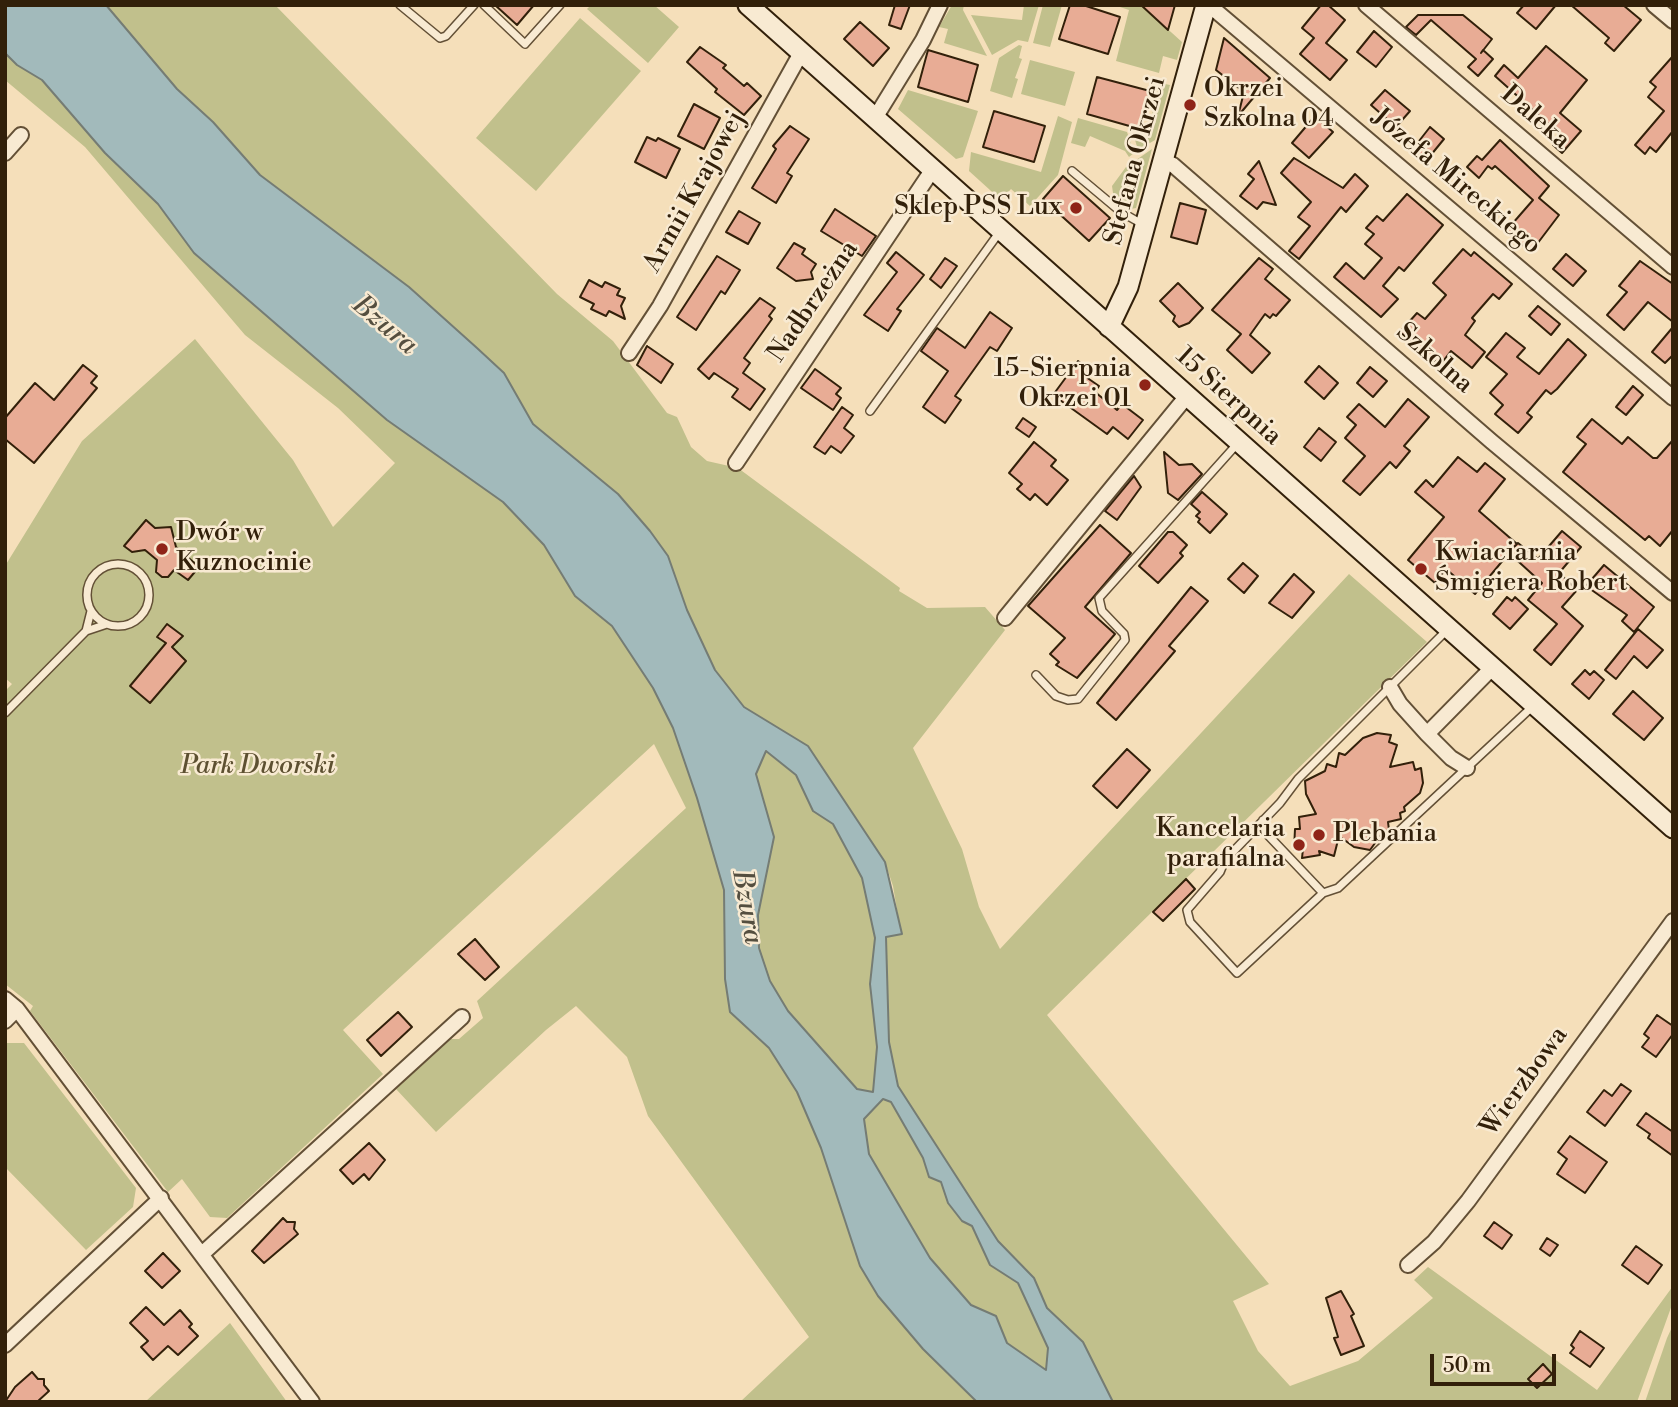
<!DOCTYPE html>
<html>
<head>
<meta charset="utf-8">
<style>
	body { margin:0 }
	#map { position:relative; width:1678px; height:1407px; overflow:hidden; background:#f5dfba; font-family:"Libre Bodoni",serif }
	canvas { display:block }
	.frame { position:absolute; inset:0; border:7px solid #32200a; pointer-events:none }
	.scale { position:absolute; left:1430px; top:1354px; width:126px; height:32px; box-sizing:border-box; border:4px solid #32200a; border-top:0; padding-left:9px; font-size:21px; line-height:24px; white-space:nowrap; color:#32200a; -webkit-text-stroke:5px #f8ead2; paint-order:stroke }
</style>
</head>
<body>
<div id="map">
<canvas width="1678" height="1407"></canvas>
<div class="frame"></div>
<div class="scale">50 m</div>
</div>
<script>
const ctx = document.querySelector('canvas').getContext('2d');
ctx.lineJoin = 'round';
function fill(path, color) {
  ctx.fillStyle = color;
  ctx.fill(path, 'evenodd');
}
function shape(rows) {
  const path = new Path2D();
  for (const r of rows) {
    if (r.length === 3) {
      path.moveTo(r[0] + r[2], r[1]);
      path.arc(r[0], r[1], r[2], 0, 2 * Math.PI);
      continue;
    }
    path.moveTo(r[0], r[1]);
    for (let i = 2; i < r.length; i += 2) path.lineTo(r[i], r[i + 1]);
  }
  return path;
}
function stroke(path, color, width, dash) {
  ctx.strokeStyle = color;
  ctx.lineWidth = width;
  ctx.lineCap = dash ? 'butt' : 'round';
  ctx.setLineDash(dash || []);
  ctx.stroke(path);
}
function write(font, color, halo, rows, align = 'center') {
  ctx.font = font + ' "Libre Bodoni",serif';
  ctx.lineWidth = 5;
  ctx.setLineDash([]);
  ctx.textBaseline = 'middle';
  ctx.strokeStyle = halo;
  ctx.fillStyle = color;
  for (const [text, x, y, turn = 0] of rows) {
    ctx.save();
    ctx.translate(x, y);
    ctx.rotate((+turn || 0) * Math.PI / 180);
    ctx.textAlign = isNaN(turn) ? turn : align;
    if (halo) ctx.strokeText(text, 0, 0);
    ctx.fillText(text, 0, 0);
    ctx.restore();
  }
}
const green = shape([
	[106,5,275,5,557,294,613,341,667,413,677,417,691,447,707,461,738,468,900,588,899,591,927,608,985,607,1005,630,913,748,962,849,979,907,1000,949,1349,574,1427,642,1047,1015,1269,1284,1233,1301,1258,1351,1290,1386,1358,1361,1433,1298,1414,1280,1428,1267,1597,1390,1673,1286,1673,1302,1637,1402,1113,1402,1083,1342,1047,1308,1034,1278,998,1241,898,1086,889,1042,886,936,901,934,893,886,885,862,808,746,744,707,715,670,687,610,668,556,618,494,533,424,504,373,409,287,260,176,213,122,177,89],
	[591,5,654,5,679,27,648,63,587,9],
	[952,5,964,5,963,10,987,56,944,43,948,29,939,27],
	[1024,5,1039,5,1028,42,1018,40,992,55,971,15,1022,20],
	[1043,5,1062,5,1050,47,1033,43],
	[1114,5,1141,5,1182,42,1177,60,1163,56,1159,73,1116,61,1129,10],
	[580,18,641,71,536,191,476,138],
	[1019,45,1022,46,1019,58,1022,59,1015,78,1018,79,1012,98,990,91,999,58],
	[5,53,17,65,42,80,105,153,158,204,194,253,387,420,503,502,544,545,575,596,612,626,653,688,673,728,697,798,724,890,725,979,730,1012,769,1048,797,1092,821,1148,860,1266,878,1296,923,1349,977,1402,740,1402,809,1337,648,1116,627,1057,576,1006,546,1030,436,1132,396,1089,451,1039,459,1039,483,1018,477,1001,686,808,654,744,343,1030,383,1074,227,1218,210,1217,182,1179,168,1192,30,1011,33,1006,5,984,5,691,12,684,5,678,5,566,82,441,195,339,293,460,333,527,395,463,338,408,245,335,85,147,5,80],
	[1030,60,1075,72,1065,106,1021,94],
	[1160,83,1170,85,1155,140,1138,150,1133,133,1146,137],
	[908,90,978,111,963,157,956,159,898,109],
	[1058,116,1072,122,1058,175,1030,206,1011,189,1001,200,969,171,971,152,1041,172],
	[1078,118,1127,132,1134,153,1129,157,1125,151,1090,136,1085,147,1071,143],
	[1152,149,1136,208,1125,210,1114,200,1112,186,1126,167],
	[766,751,796,775,813,811,833,824,862,878,875,938,870,984,877,1047,874,1092,857,1089,788,1011,770,981,759,948,758,915,774,837,756,774],
	[5,1043,24,1043,136,1188,133,1207,86,1250,5,1167],
	[883,1099,891,1102,923,1158,929,1177,941,1182,948,1203,962,1221,972,1226,990,1265,1018,1283,1048,1348,1046,1371,1007,1343,996,1316,971,1305,930,1258,869,1154,864,1119],
	[230,1323,287,1402,145,1402],
	[1673,1325,1673,1402,1645,1402,1667,1338]
]);
const water = shape([
	[5,5,106,5,177,89,213,122,260,175,409,287,477,348,504,373,533,424,618,494,650,531,668,556,687,610,715,670,744,707,808,746,885,862,902,934,886,937,889,1042,898,1086,998,1241,1034,1278,1047,1308,1083,1342,1113,1402,977,1402,923,1349,878,1296,860,1266,821,1148,797,1092,769,1048,730,1012,725,979,724,890,697,798,673,728,653,688,612,626,575,596,544,545,503,502,387,420,194,253,158,204,105,153,42,80,17,65,5,53,5,5],
	[766,751,796,775,813,811,833,824,862,878,875,938,870,984,877,1047,873,1092,857,1089,788,1011,770,981,759,948,758,915,774,837,756,774,766,751],
	[883,1099,891,1102,923,1158,929,1177,941,1182,948,1203,962,1221,972,1226,990,1265,1018,1283,1048,1348,1046,1370,1007,1343,996,1316,971,1305,930,1258,869,1154,864,1119,883,1099]
]);
const building = shape([
	[495,5,534,5,517,25,495,5],
	[895,5,910,5,901,29,889,25,895,5],
	[1070,5,1083,5,1120,17,1108,54,1059,39,1070,5],
	[1141,5,1175,5,1168,30,1141,5],
	[1321,5,1328,5,1345,20,1326,43,1347,60,1330,80,1300,54,1314,38,1302,28,1321,5],
	[1524,5,1556,5,1536,29,1517,13,1524,5],
	[1571,5,1623,5,1641,20,1614,51,1605,43,1609,38,1571,5],
	[1418,15,1463,15,1492,39,1481,53,1483,50,1493,59,1478,76,1468,67,1476,59,1431,20,1416,35,1406,27,1418,15],
	[860,22,889,48,873,66,844,39,860,22],
	[1374,31,1392,47,1376,67,1357,52,1374,31],
	[1224,38,1270,78,1238,116,1244,92,1216,70,1224,38],
	[1546,46,1587,80,1560,113,1581,131,1562,153,1553,145,1561,135,1495,76,1504,65,1518,78,1546,46],
	[700,47,726,65,723,68,744,86,747,83,761,96,744,115,715,92,717,89,687,62,700,47],
	[928,50,978,65,968,102,918,87,928,50],
	[1673,56,1673,131,1656,152,1650,147,1645,154,1635,145,1664,111,1648,97,1656,87,1650,82,1673,56],
	[1097,77,1150,91,1140,129,1087,114,1097,77],
	[1385,90,1410,111,1396,127,1371,105,1385,90],
	[694,104,720,118,704,149,678,136,694,104],
	[994,111,1045,126,1034,162,983,147,994,111],
	[1315,116,1333,132,1309,158,1292,143,1315,116],
	[790,126,809,139,787,173,792,176,776,203,752,188,776,149,773,146,790,126],
	[1430,127,1444,139,1426,161,1412,150,1430,127],
	[647,137,656,141,658,138,680,149,666,178,635,162,647,137],
	[1500,140,1549,186,1539,198,1559,215,1531,252,1506,231,1533,200,1495,166,1492,169,1488,166,1479,178,1467,167,1477,156,1482,160,1500,140],
	[1294,158,1343,188,1355,174,1368,186,1346,212,1341,207,1299,259,1289,251,1310,226,1298,217,1311,202,1281,173,1294,158],
	[1259,161,1276,205,1263,202,1257,209,1240,196,1254,179,1248,174,1259,161],
	[1063,176,1110,218,1089,241,1043,199,1063,176],
	[1407,194,1443,225,1404,271,1399,267,1383,286,1398,299,1381,317,1334,277,1346,263,1364,279,1382,258,1365,244,1374,234,1366,228,1377,216,1383,221,1407,194],
	[1180,203,1206,210,1197,244,1171,237,1180,203],
	[835,209,876,236,862,256,821,231,835,209],
	[739,211,760,223,748,244,726,232,739,211],
	[794,243,805,249,802,254,816,264,811,272,813,279,796,281,777,268,794,243],
	[1463,249,1471,256,1474,252,1512,284,1499,299,1493,294,1472,318,1475,321,1465,335,1485,352,1472,368,1451,351,1440,365,1400,332,1417,313,1425,319,1446,295,1433,283,1463,249],
	[896,252,924,275,897,309,901,311,888,331,864,315,897,272,887,263,896,252],
	[1566,254,1586,271,1573,286,1553,269,1566,254],
	[717,256,740,270,725,294,721,291,696,330,677,317,717,256],
	[945,258,957,266,941,288,930,279,945,258],
	[1259,258,1273,269,1265,279,1290,300,1276,316,1273,314,1270,318,1265,314,1250,335,1270,353,1252,373,1227,350,1241,334,1212,310,1259,258],
	[1640,261,1673,284,1673,322,1648,302,1624,330,1607,315,1627,292,1619,286,1640,261],
	[589,280,602,287,605,282,620,289,617,295,625,298,621,306,625,319,609,311,606,316,591,309,594,304,580,297,589,280],
	[1178,283,1203,308,1189,323,1179,327,1173,321,1175,316,1160,301,1178,283],
	[760,298,775,308,769,316,772,319,744,358,750,363,743,373,765,389,750,410,732,397,738,389,714,373,709,379,698,369,760,298],
	[1538,306,1560,324,1551,335,1529,316,1538,306],
	[990,312,1012,328,997,351,990,347,955,396,961,400,945,423,923,407,948,371,921,351,937,328,965,348,990,312],
	[1673,327,1673,355,1665,363,1652,352,1673,327],
	[1506,333,1525,348,1517,357,1539,374,1568,339,1586,355,1557,389,1551,394,1546,390,1527,413,1532,417,1518,433,1495,414,1503,405,1490,393,1507,374,1486,357,1506,333],
	[647,346,673,364,661,383,637,365,647,346],
	[1078,361,1091,371,1086,377,1099,386,1095,392,1117,410,1122,404,1143,420,1128,439,1113,427,1107,434,1053,395,1078,361],
	[83,365,97,376,91,383,97,388,34,463,5,439,5,418,35,383,54,400,83,365],
	[1319,366,1338,383,1324,399,1305,382,1319,366],
	[1370,367,1387,381,1373,397,1357,383,1370,367],
	[815,369,841,388,836,394,841,398,833,410,801,388,815,369],
	[1633,386,1643,395,1626,415,1616,407,1633,386],
	[1408,399,1429,417,1404,446,1410,451,1396,468,1390,462,1360,495,1343,481,1365,456,1345,438,1356,425,1347,417,1359,404,1385,427,1408,399],
	[842,407,853,415,844,428,854,436,841,453,831,446,825,454,814,447,842,407],
	[1023,418,1036,427,1029,437,1016,428,1023,418],
	[1592,419,1622,444,1628,437,1653,458,1657,458,1673,440,1673,530,1660,546,1649,536,1645,540,1563,472,1586,444,1577,437,1592,419],
	[1319,428,1336,442,1321,461,1304,447,1319,428],
	[1034,442,1056,460,1051,466,1068,480,1047,505,1035,494,1030,500,1017,489,1022,484,1009,473,1034,442],
	[1164,452,1179,465,1192,464,1202,474,1178,500,1168,493,1164,452],
	[1458,457,1477,472,1485,463,1505,479,1479,511,1517,544,1513,548,1518,543,1538,559,1562,531,1581,547,1559,573,1577,590,1562,607,1583,626,1551,665,1534,650,1557,624,1528,600,1542,583,1509,553,1475,594,1446,569,1435,583,1408,560,1444,517,1415,492,1426,480,1433,487,1458,457],
	[1134,476,1141,487,1117,520,1105,511,1134,476],
	[1202,492,1227,514,1210,533,1198,522,1200,519,1196,516,1200,512,1191,504,1202,492],
	[146,520,155,528,171,527,176,547,199,567,188,580,174,570,168,577,162,577,156,572,157,560,145,550,132,552,124,546,146,520],
	[1100,525,1131,553,1085,607,1115,634,1077,678,1056,665,1059,662,1050,654,1065,638,1028,606,1100,525],
	[1168,532,1173,532,1187,545,1180,553,1183,556,1158,583,1139,566,1168,532],
	[1243,563,1258,576,1244,593,1228,579,1243,563],
	[1604,565,1654,607,1634,632,1622,621,1627,615,1586,586,1604,565],
	[1294,574,1314,592,1292,618,1269,603,1294,574],
	[1191,587,1208,601,1169,646,1175,651,1116,720,1097,703,1191,587],
	[1507,597,1512,601,1515,597,1528,609,1510,629,1493,614,1507,597],
	[167,624,183,636,172,647,186,661,150,703,130,686,166,643,157,637,167,624],
	[1638,629,1663,650,1647,668,1634,656,1616,679,1605,670,1638,629],
	[1585,670,1590,675,1594,671,1604,680,1589,699,1572,684,1585,670],
	[1633,691,1663,718,1644,740,1613,714,1633,691],
	[1377,733,1391,735,1389,742,1397,745,1390,767,1413,762,1415,770,1421,768,1423,783,1420,793,1404,807,1405,811,1400,813,1401,819,1388,822,1389,830,1383,832,1370,850,1354,847,1339,836,1334,856,1319,851,1320,855,1302,858,1303,849,1294,850,1295,829,1300,829,1299,817,1316,814,1306,794,1305,781,1325,771,1327,764,1336,767,1339,753,1345,755,1363,738,1377,733],
	[1127,749,1150,770,1117,808,1093,786,1127,749],
	[1186,879,1195,889,1163,921,1153,912,1186,879],
	[475,939,499,967,485,980,458,954,475,939],
	[398,1012,412,1027,381,1056,367,1040,398,1012],
	[1657,1015,1673,1026,1673,1034,1656,1057,1642,1047,1649,1038,1644,1034,1657,1015],
	[1621,1084,1631,1091,1605,1126,1587,1112,1604,1090,1612,1096,1621,1084],
	[1646,1113,1673,1132,1673,1156,1648,1138,1650,1134,1637,1125,1646,1113],
	[1570,1136,1607,1162,1585,1193,1557,1174,1567,1159,1558,1152,1570,1136],
	[369,1143,385,1160,369,1180,364,1174,353,1184,340,1170,369,1143],
	[283,1218,287,1222,295,1222,294,1229,298,1234,264,1263,252,1251,283,1218],
	[1494,1222,1512,1235,1502,1249,1484,1236,1494,1222],
	[1547,1238,1558,1245,1550,1256,1540,1249,1547,1238],
	[1636,1246,1662,1265,1648,1284,1622,1265,1636,1246],
	[163,1253,180,1271,162,1288,145,1271,163,1253],
	[1341,1291,1354,1314,1351,1316,1364,1346,1341,1355,1334,1338,1338,1337,1326,1298,1341,1291],
	[146,1307,164,1325,180,1310,192,1324,189,1327,198,1336,178,1355,168,1346,153,1360,141,1347,148,1341,130,1323,146,1307],
	[1580,1331,1604,1348,1590,1367,1570,1353,1574,1348,1571,1345,1580,1331],
	[1543,1364,1552,1374,1537,1388,1528,1379,1543,1364],
	[32,1372,38,1379,44,1379,44,1385,49,1391,37,1402,5,1402,15,1387,32,1372]
]);
const lane = shape([
	[400,5,440,38,446,36,474,5],
	[484,5,525,44,560,5],
	[1072,171,1121,212,1144,225],
	[870,411,1001,230],
	[118,595,31],
	[1448,629,1298,779,1280,803,1225,860,1220,872,1187,910,1190,922,1237,973,1323,893,1338,888,1532,707],
	[86,631,91,611],
	[1036,675,1056,696,1068,700,1078,699,1125,640,1124,634,1102,611,1099,598,1238,443],
	[5,713,86,631,107,624],
	[1263,820,1265,832,1323,893]
]);
const street = shape([
	[1366,5,1673,267],
	[1654,5,1673,21],
	[1206,6,1216,11,1673,398],
	[875,118,923,40,940,5],
	[5,153,21,135],
	[1164,161,1173,165,1491,441,1673,593],
	[629,353,660,306,801,53],
	[736,463,933,169],
	[1005,618,1187,396],
	[1390,687,1400,704,1427,734,1492,668],
	[1427,734,1451,758,1467,768],
	[5,999,17,1009,312,1402],
	[5,1021,17,1009],
	[202,1254,462,1017],
	[1408,1265,1434,1242,1468,1201,1673,921],
	[5,1345,161,1198]
]);
const secondary = shape([
	[748,5,1673,828],
	[1109,327,1128,287,1206,5]
]);
const markers = [
	[1190,105,7,"#8f2418"],
	[1076,208,7,"#8f2418"],
	[1145,385,7,"#8f2418"],
	[162,549,7,"#8f2418"],
	[1421,569,7,"#8f2418"],
	[1319,835,7,"#8f2418"],
	[1299,845,7,"#8f2418"]
];
const poiNames = [
	["Okrzei",1204,90],
	["Szkolna 04",1204,120],
	["Sklep PSS Lux",1062,208,"right"],
	["15-Sierpnia",1131,370,"right"],
	["Okrzei 01",1131,400,"right"],
	["Dwór w",176,534],
	["Kuznocinie",176,564],
	["Kwiaciarnia",1435,554],
	["Śmigiera Robert",1435,584],
	["Kancelaria",1285,830,"right"],
	["parafialna",1285,860,"right"],
	["Plebania",1333,835]
];
const streetNames = [
	["Daleka",1535,118,41],
	["Stefana Okrzei",1136,161,-75],
	["Józefa Mireckiego",1456,182,40],
	["Armii Krajowej",695,192,-61],
	["Nadbrzeżna",814,302,-56],
	["Szkolna",1434,359,41],
	["15 Sierpnia",1228,397,42],
	["Wierzbowa",1525,1082,-54]
];
const parkNames = [
	["Park Dworski",258,767]
];
const waterNames = [
	["Bzura",384,326,40],
	["Bzura",746,907,80]
];
fill(green, '#c1c08c');
fill(water, '#a2babb');
stroke(water, '#757c74', 2);
fill(building, '#e8ac95');
stroke(building, '#32200a', 2);
stroke(lane, '#635036', 10);
stroke(street, '#635036', 18);
stroke(secondary, '#32200a', 23);
stroke(lane, '#f8ead2', 7);
stroke(street, '#f8ead2', 14);
stroke(secondary, '#f8ead2', 19);
for (const [x, y, r, color] of markers) {
  const dot = new Path2D();
  dot.arc(x, y, r, 0, 2 * Math.PI);
  ctx.fillStyle = color;
  ctx.fill(dot);
  stroke(dot, '#f8ead2', 2.5);
}
write('26px', '#32200a', '#f8ead2', poiNames, 'left');
write('26px', '#32200a', '#f8ead2', streetNames);
write('italic 26px', '#5d5031', '#f8ead2', parkNames);
write('italic 28px', '#544e3f', '#f8ead2', waterNames);
</script>
</body>
</html>
